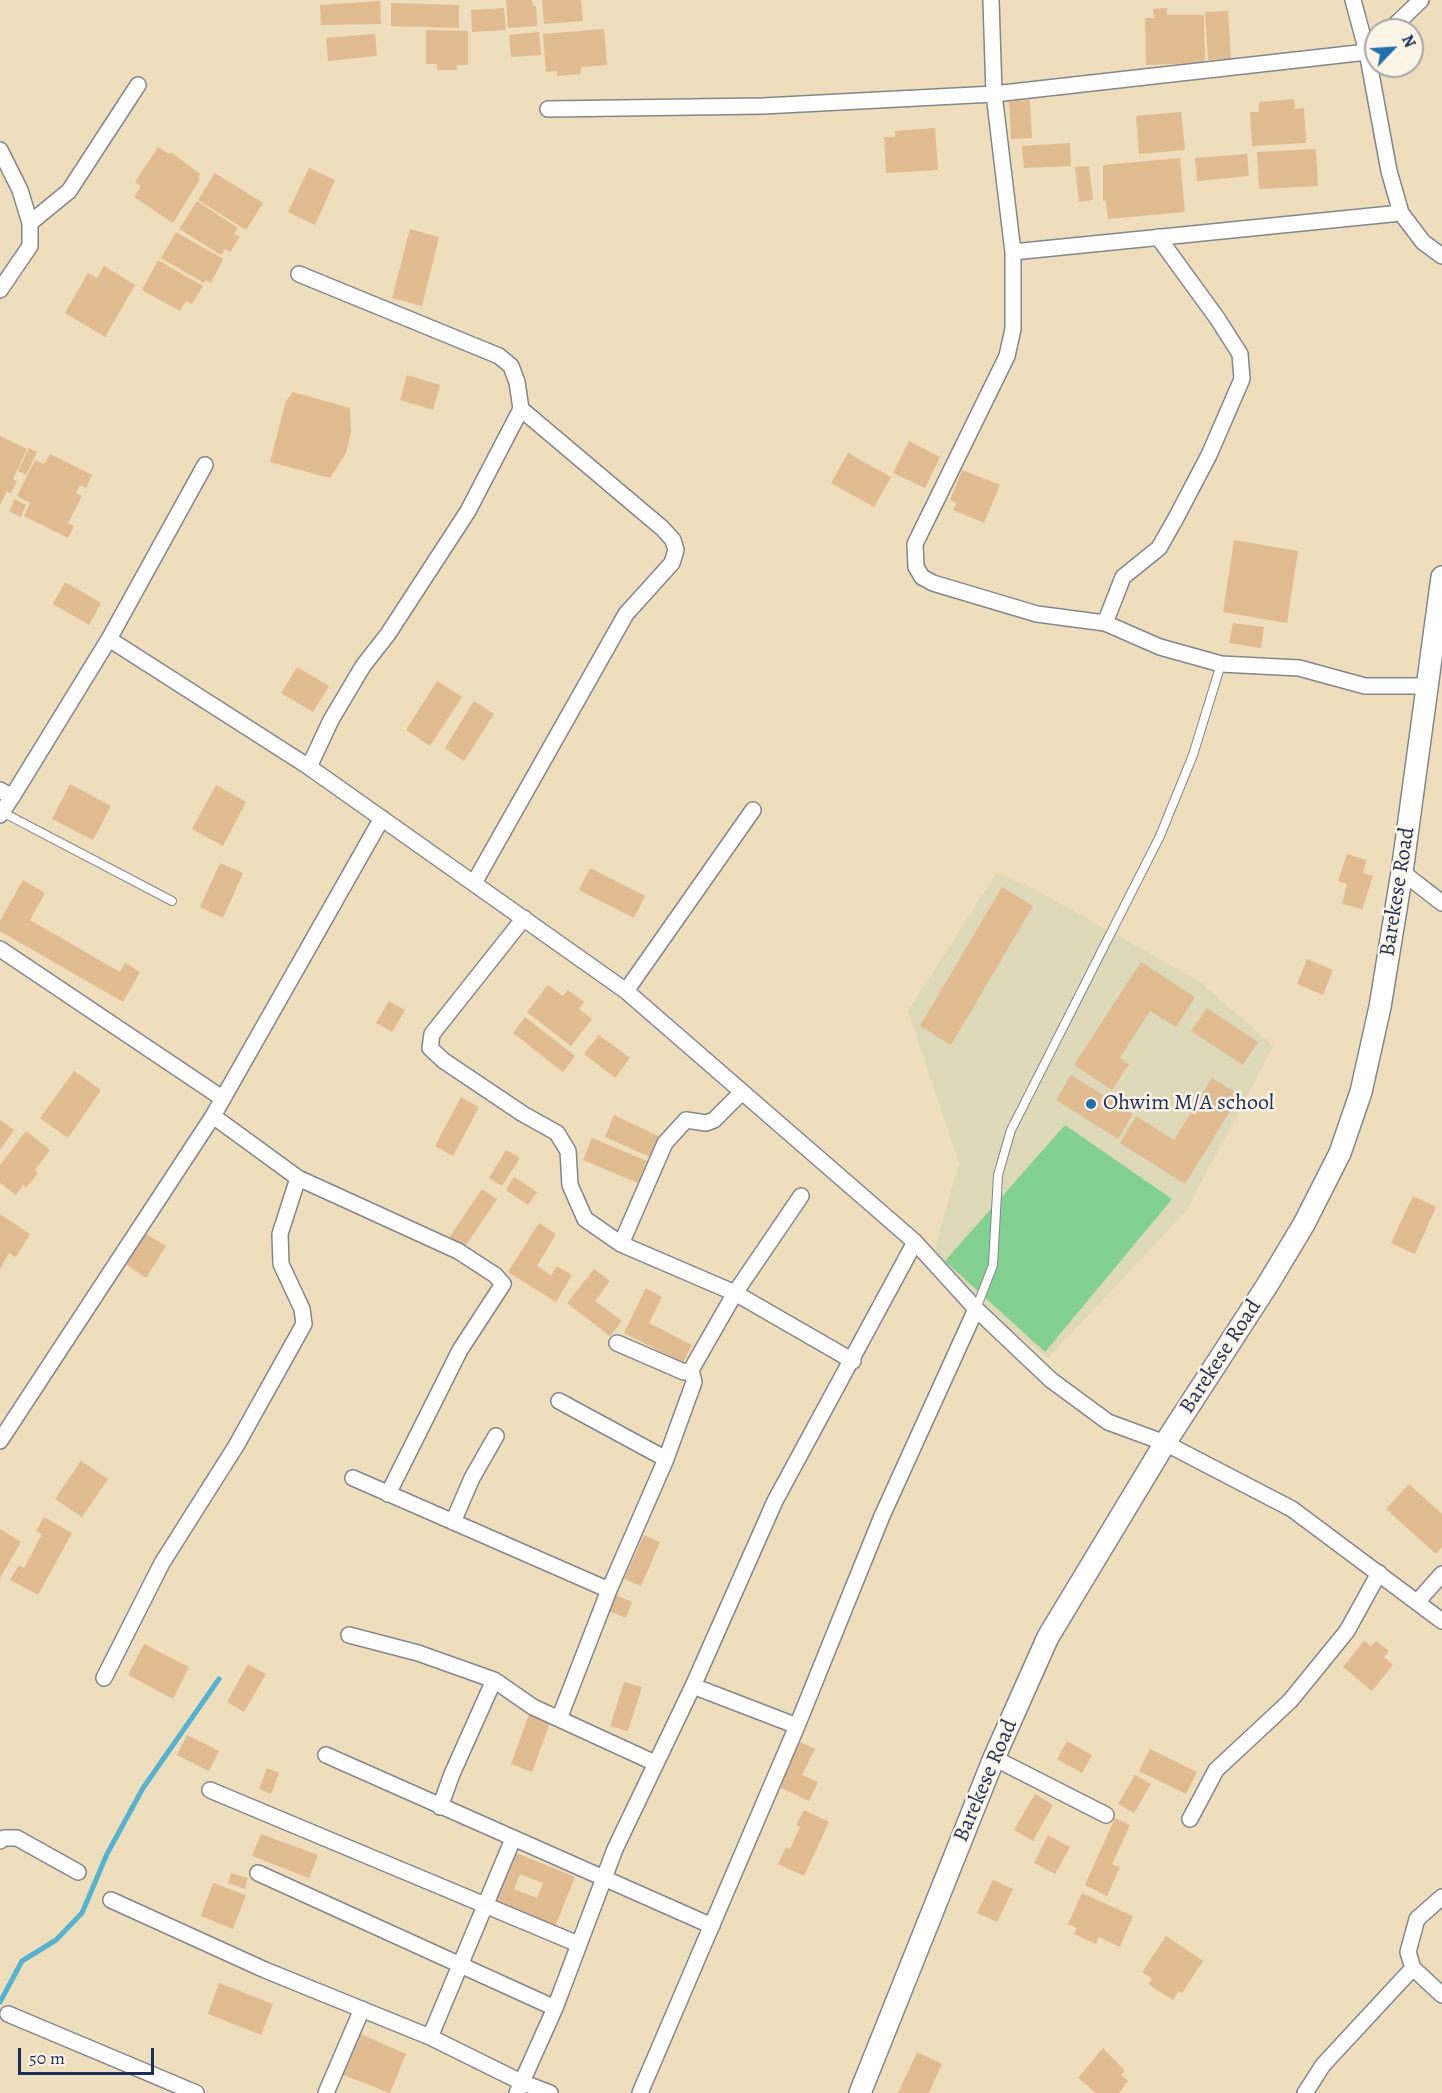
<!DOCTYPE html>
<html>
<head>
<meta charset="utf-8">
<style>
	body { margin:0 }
	#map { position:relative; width:1442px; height:2093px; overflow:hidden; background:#eedebc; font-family:Alegreya,serif }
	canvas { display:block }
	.north { position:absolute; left:1364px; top:18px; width:60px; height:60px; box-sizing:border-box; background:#fcf5e5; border:2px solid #a2a6af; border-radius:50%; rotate:65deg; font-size:16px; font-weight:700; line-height:24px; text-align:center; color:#1b2f5e }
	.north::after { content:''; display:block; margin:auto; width:21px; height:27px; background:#1f6fb2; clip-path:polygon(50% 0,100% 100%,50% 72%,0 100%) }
	.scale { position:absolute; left:18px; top:2048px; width:136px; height:27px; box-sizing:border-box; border:3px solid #1b2f5e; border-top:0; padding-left:8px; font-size:18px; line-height:21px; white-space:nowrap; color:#1b2f5e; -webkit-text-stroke:4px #fcf5e5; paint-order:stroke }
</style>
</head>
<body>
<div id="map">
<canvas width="1442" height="2093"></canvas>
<div class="north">N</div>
<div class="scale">50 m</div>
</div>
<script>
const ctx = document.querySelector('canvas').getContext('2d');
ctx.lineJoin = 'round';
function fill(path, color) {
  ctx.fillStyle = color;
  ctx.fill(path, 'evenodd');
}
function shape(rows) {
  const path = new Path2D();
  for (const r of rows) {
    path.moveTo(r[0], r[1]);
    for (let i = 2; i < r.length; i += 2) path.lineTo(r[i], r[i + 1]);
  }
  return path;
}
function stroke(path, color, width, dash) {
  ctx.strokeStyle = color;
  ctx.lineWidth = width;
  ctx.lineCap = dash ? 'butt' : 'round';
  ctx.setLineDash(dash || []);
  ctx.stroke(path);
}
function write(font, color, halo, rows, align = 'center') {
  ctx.font = font + ' Alegreya,serif';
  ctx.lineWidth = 5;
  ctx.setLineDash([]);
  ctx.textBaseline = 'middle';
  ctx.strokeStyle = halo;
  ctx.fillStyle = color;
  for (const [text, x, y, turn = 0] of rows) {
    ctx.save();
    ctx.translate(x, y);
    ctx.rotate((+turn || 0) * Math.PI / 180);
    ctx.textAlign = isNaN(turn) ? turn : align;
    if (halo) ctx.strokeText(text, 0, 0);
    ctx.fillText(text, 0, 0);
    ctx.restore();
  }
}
const built = shape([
	[996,874,1027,885,1199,981,1273,1046,1187,1210,1048,1358,997,1319,938,1256,935,1249,959,1163,908,1011]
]);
const green = shape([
	[1065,1125,1172,1199,1045,1352,945,1261]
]);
const stream = shape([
	[0,2002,22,1961,56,1940,82,1913,107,1854,143,1788,219,1679]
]);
const building = shape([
	[506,0,532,0,533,6,536,6,537,26,508,28],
	[542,0,581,0,583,21,544,24],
	[380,1,381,24,321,25,320,5],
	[391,3,459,5,459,28,391,26],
	[504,8,506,30,472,32,471,10],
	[1167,8,1167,15,1204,15,1205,63,1146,65,1145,18,1154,18,1153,9],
	[1228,11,1231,59,1208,60,1205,12],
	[604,29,607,65,581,67,581,74,557,76,557,71,546,72,543,34],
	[426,30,468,31,468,65,457,65,457,70,437,70,437,64,426,64],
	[539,32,541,55,511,57,509,35],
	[375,34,377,56,328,61,326,38],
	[1294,99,1295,109,1304,108,1306,143,1252,146,1250,112,1259,112,1259,102],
	[1030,100,1032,138,1011,139,1009,101],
	[1181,112,1185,150,1139,154,1136,116],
	[935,128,938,170,886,173,884,137,895,137,895,131],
	[1070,143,1071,166,1024,168,1022,146],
	[158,147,169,154,171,152,200,174,198,178,200,179,173,223,134,197,141,186,135,182],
	[1316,149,1318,186,1259,189,1257,152],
	[1247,154,1249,176,1197,181,1195,158],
	[1180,158,1185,212,1108,219,1106,201,1103,201,1103,165],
	[1089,166,1093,200,1079,202,1075,167],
	[309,168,335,180,315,225,288,212],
	[215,173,263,203,246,230,198,200],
	[197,201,238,228,234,234,240,237,230,252,225,249,221,255,179,229],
	[410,229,439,237,422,306,392,298],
	[176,232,223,259,211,283,206,280,204,283,161,258],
	[158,260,203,286,192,304,186,301,180,311,142,290],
	[104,266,135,285,105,337,65,313,88,273,97,278],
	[407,375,440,385,433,410,400,400],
	[293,392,350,408,351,432,346,453,330,478,270,462,286,401],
	[0,436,27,449,13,479,17,481,11,493,7,491,0,505],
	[909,441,940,457,925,488,893,473],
	[29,448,37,452,26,475,18,471],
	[848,453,891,477,874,507,831,483],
	[50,454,92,475,86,488,80,485,76,493,82,496,68,523,74,526,68,538,24,516,30,503,17,496,35,460,44,464],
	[962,470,1000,485,984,523,953,510,957,503,950,500],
	[15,499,26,505,21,517,9,511],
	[1234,540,1298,551,1287,623,1223,612],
	[65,582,101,603,89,625,53,604],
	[1233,623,1264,627,1261,648,1229,643],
	[297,667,329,686,313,712,281,693],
	[437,681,462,697,430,746,406,730],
	[474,701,494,714,464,761,445,748],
	[70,784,111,806,93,840,52,819],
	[216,785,246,802,223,846,192,829],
	[1347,854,1366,860,1363,873,1373,876,1362,909,1342,904,1347,884,1338,881],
	[220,863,243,873,223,918,200,907],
	[590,868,645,896,634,918,579,890],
	[23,880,45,893,30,920,120,972,125,963,140,972,123,1002,0,931,0,921],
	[1002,887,1033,906,951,1045,920,1026],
	[1307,959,1333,970,1323,995,1297,984],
	[1141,962,1195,997,1176,1027,1150,1011,1120,1058,1129,1064,1112,1090,1074,1065],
	[548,985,563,996,568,990,584,1002,579,1009,592,1019,571,1046,527,1012],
	[389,1001,405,1010,392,1032,376,1023],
	[1207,1008,1258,1042,1243,1065,1191,1031],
	[525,1017,575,1056,563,1072,513,1033],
	[599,1035,630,1058,615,1078,584,1054],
	[74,1071,101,1090,68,1138,40,1118],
	[1071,1075,1133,1114,1118,1139,1056,1100],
	[1212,1078,1240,1095,1185,1184,1120,1143,1136,1116,1174,1140],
	[461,1097,479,1107,453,1156,435,1146],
	[614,1115,660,1137,650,1157,605,1137],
	[0,1120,14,1130,0,1150],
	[26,1131,50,1150,35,1170,38,1173,26,1188,23,1185,16,1195,0,1183,0,1165],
	[592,1138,647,1161,638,1183,583,1160],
	[506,1150,520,1158,502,1186,489,1178],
	[514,1177,537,1192,528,1205,506,1190],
	[482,1189,497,1199,464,1248,449,1238],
	[1413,1196,1436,1207,1415,1254,1391,1243],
	[0,1214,30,1234,16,1257,9,1253,0,1269],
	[539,1223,556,1234,537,1266,551,1275,557,1266,572,1275,556,1302,508,1272],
	[143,1232,166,1246,146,1278,124,1263],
	[594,1269,610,1281,595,1301,622,1321,610,1336,567,1303],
	[646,1288,662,1297,649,1323,692,1345,683,1363,624,1333],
	[81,1461,108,1479,82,1517,55,1499],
	[1409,1484,1442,1514,1442,1547,1436,1554,1386,1509],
	[44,1517,72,1533,38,1595,10,1580,19,1565,24,1568,42,1534,36,1531],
	[0,1529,21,1542,0,1578],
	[644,1535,660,1542,641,1586,624,1579],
	[616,1595,632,1602,626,1618,609,1611],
	[1364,1641,1371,1646,1376,1641,1389,1651,1384,1657,1393,1665,1372,1691,1343,1667],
	[144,1644,189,1667,173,1699,128,1675],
	[248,1664,266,1674,244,1712,227,1702],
	[624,1682,642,1687,628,1731,610,1726],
	[531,1709,552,1717,532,1772,511,1764],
	[187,1735,219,1751,209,1771,177,1755],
	[796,1740,815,1749,802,1775,818,1782,809,1801,775,1785],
	[1067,1741,1092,1755,1082,1773,1057,1759],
	[1150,1749,1197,1772,1186,1794,1139,1771],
	[267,1768,279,1773,271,1794,259,1789],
	[1135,1775,1151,1784,1134,1813,1118,1804],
	[1035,1794,1053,1805,1033,1841,1014,1830],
	[804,1810,829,1822,804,1876,778,1864,786,1847,790,1849,800,1827,796,1825],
	[1115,1818,1130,1825,1112,1864,1120,1867,1107,1896,1085,1885],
	[261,1834,318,1855,309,1878,252,1856],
	[1048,1835,1070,1847,1055,1874,1034,1863],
	[514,1852,575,1877,554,1929,493,1904],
	[520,1874,543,1883,537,1898,514,1889],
	[231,1873,248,1878,245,1889,228,1883],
	[993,1880,1013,1889,997,1922,977,1913],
	[213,1883,246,1895,233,1929,201,1916],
	[1082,1893,1133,1916,1120,1947,1099,1937,1096,1944,1074,1934,1077,1928,1068,1924],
	[1166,1936,1203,1961,1182,1993,1179,1991,1173,2000,1148,1984,1152,1979,1142,1972],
	[219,1983,273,2004,261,2035,208,2014],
	[358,2033,406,2054,390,2093,341,2074],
	[1103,2048,1125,2071,1121,2075,1128,2081,1119,2093,1096,2093,1078,2078],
	[917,2052,942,2064,929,2093,898,2093]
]);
const service = shape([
	[2,812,172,901],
	[976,1309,993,1265,998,1175,1011,1130,1160,836,1193,755,1221,664]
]);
const minor = shape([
	[991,0,994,94,1013,252,1401,213],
	[1353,0,1367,52,1389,171,1401,213,1423,242,1442,256],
	[1390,30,1421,0],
	[548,109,763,106,994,94,1367,52,1376,44],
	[0,150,20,190,30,223,30,246,0,290],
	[30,223,69,191,138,85],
	[1158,237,1217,318,1240,354,1242,379,1209,455,1176,518,1159,548,1123,577,1105,623,1160,647,1221,664,1299,668,1365,686,1427,686],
	[1013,252,1013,329,1007,356,915,544,916,567,922,577,933,583,1037,614,1105,623],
	[299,274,499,356,511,366,517,382,521,409,468,511,388,634,363,666,331,720,309,767],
	[109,639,205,465],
	[0,790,12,797,109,639,309,767,626,991,915,1242,976,1309,1051,1380,1108,1422,1165,1443,1292,1509,1442,1621],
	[0,815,12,797],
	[1402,872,1442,903],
	[474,883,626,614,672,563,676,550,673,540,662,528,521,409],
	[524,918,432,1034,430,1048,444,1061,523,1114,557,1133,568,1151,570,1185,585,1219,621,1244,735,1293,853,1361],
	[0,949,222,1098],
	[626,991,753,810],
	[213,1116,298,1178,458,1251,495,1275,503,1284,460,1350,388,1494],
	[621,1244,665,1143,686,1120,706,1123,714,1120,742,1092],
	[617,1343,684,1372,691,1370,735,1293,801,1196],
	[559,1401,666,1459],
	[0,1441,213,1116,382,818],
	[353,1478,609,1590],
	[453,1522,472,1478,496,1436],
	[1418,1601,1442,1574],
	[349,1635,418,1653,494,1680,533,1707,655,1763],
	[104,1678,162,1563,236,1446,304,1324,302,1309,281,1264,280,1234,298,1178],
	[693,1686,797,1726],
	[559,1719,609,1590,666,1459,694,1382,691,1370],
	[326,1755,712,1926],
	[994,1758,1106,1815],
	[210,1790,578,1944],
	[440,1807,452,1774,494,1680],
	[1190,1819,1216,1770,1290,1701,1347,1631,1379,1573],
	[0,1841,4,1838,17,1838,78,1872],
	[258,1873,555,2008],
	[1442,1897,1417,1919,1408,1952,1413,1968,1442,1995],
	[111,1900,265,1970,430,2037,521,2082,550,2093],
	[8,2014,196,2093],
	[430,2037,513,1839],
	[326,2093,362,2009],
	[517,2093,555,2008,615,1849,693,1686,775,1501,915,1242],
	[640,2093,797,1726,882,1516,976,1309],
	[1305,2093,1323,2065,1413,1968]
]);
const secondary = shape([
	[860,2093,994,1758,1048,1637,1165,1443,1268,1284,1304,1224,1340,1153,1361,1092,1380,1007,1402,872,1442,577]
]);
const markers = [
	[1091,1104,6,"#1f6fb2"]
];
const streetNames = [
	["Barekese Road",1398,892,-81],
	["Barekese Road",1221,1357,-57],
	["Barekese Road",986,1781,-67]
];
const poiNames = [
	["Ohwim M/A school",1103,1104]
];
fill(built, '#ded9b8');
fill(green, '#83d190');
stroke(stream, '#53b4d2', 5);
fill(building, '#e1bc91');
stroke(service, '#84868d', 10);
stroke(minor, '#84868d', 18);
stroke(secondary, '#84868d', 24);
stroke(service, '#fff', 8);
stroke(minor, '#fff', 15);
stroke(secondary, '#fff', 21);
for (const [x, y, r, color] of markers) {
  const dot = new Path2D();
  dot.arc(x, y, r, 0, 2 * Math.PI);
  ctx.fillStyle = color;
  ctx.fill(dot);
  stroke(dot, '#fcf5e5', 2);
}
write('22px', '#1b2f5e', '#fcf5e5', streetNames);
write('22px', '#1b2f5e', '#fcf5e5', poiNames, 'left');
</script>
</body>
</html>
